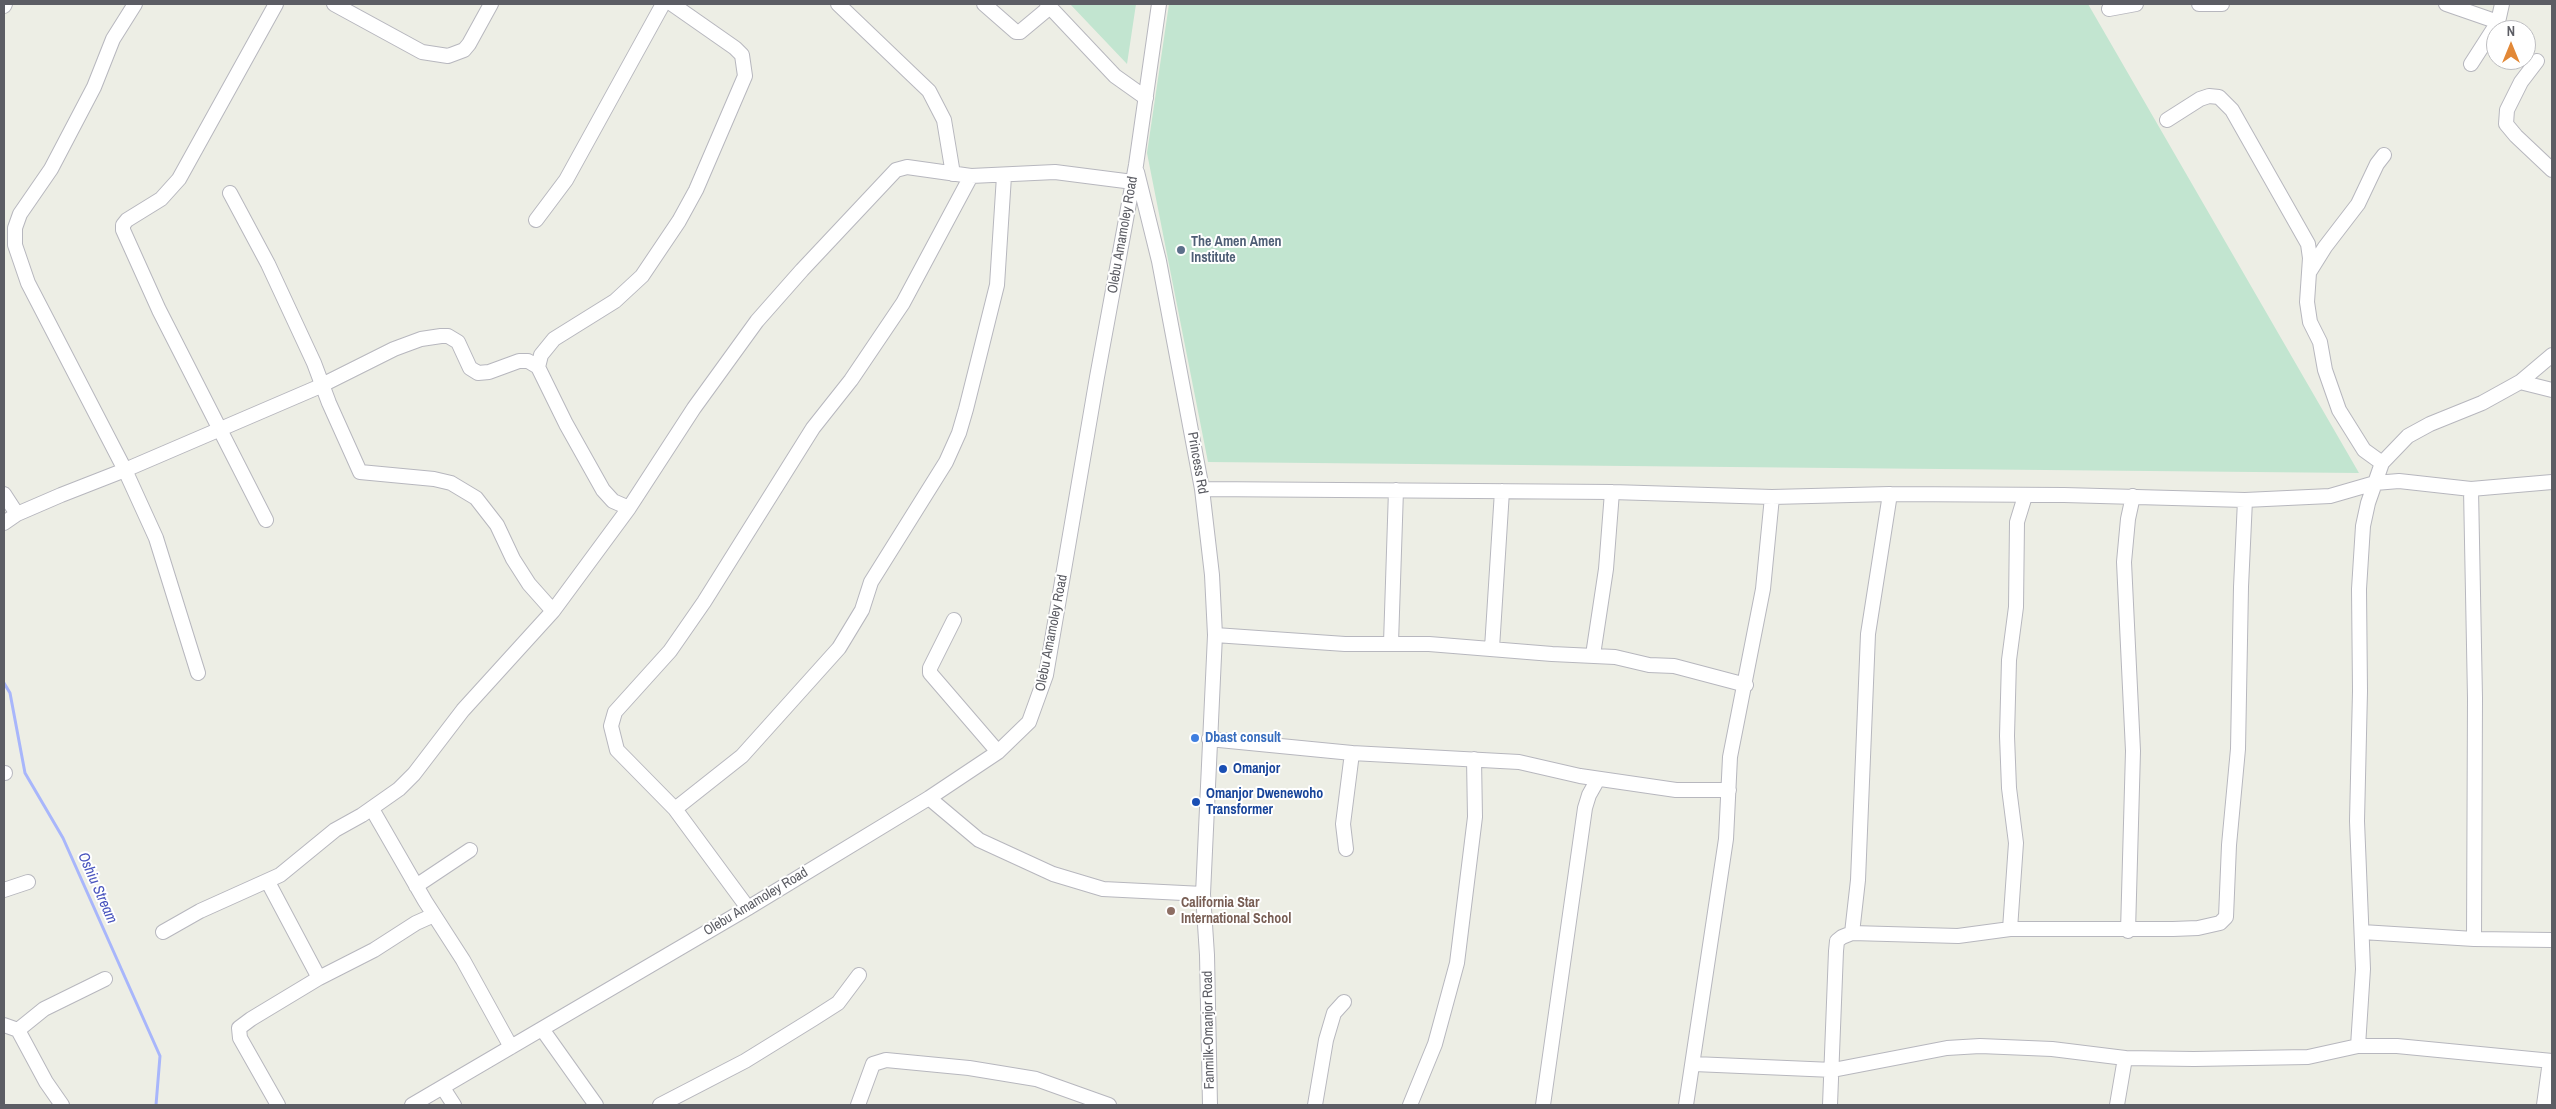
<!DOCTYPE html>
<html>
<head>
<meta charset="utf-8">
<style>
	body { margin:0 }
	#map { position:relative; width:2556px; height:1109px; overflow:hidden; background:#edeee5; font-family:"Archivo Narrow",sans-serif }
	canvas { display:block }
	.frame { position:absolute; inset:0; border:5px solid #5c5d64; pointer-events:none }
	.north { position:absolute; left:2486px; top:20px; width:50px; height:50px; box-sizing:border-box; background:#fff; border:1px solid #bebec1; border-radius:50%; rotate:0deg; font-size:14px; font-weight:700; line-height:20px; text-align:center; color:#5c5d64 }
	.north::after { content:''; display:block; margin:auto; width:18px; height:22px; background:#e28837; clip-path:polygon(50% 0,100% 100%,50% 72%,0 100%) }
</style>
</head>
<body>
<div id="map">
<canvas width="2556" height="1109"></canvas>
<div class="frame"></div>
<div class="north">N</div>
</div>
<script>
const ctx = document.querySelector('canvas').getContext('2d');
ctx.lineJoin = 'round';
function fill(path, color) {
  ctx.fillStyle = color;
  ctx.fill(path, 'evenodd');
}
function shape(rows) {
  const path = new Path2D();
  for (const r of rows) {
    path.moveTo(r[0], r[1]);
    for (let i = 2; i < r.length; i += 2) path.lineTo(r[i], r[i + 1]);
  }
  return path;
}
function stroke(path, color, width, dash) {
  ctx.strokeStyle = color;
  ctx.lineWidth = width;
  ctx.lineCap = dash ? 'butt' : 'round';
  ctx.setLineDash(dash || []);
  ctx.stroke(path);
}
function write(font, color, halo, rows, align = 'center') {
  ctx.font = font + ' "Archivo Narrow",sans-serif';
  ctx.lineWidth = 4;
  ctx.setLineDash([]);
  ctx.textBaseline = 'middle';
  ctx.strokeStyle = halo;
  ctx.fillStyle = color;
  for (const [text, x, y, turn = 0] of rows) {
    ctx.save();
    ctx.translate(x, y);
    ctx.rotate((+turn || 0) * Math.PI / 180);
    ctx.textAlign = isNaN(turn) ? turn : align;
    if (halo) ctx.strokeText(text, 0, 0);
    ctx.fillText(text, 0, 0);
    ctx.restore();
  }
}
const green = shape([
	[1070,4,1136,4,1127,64],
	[1169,4,2088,4,2359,473,1208,462,1147,153]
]);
const stream = shape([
	[4,683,10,693,25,773,63,838,160,1056,156,1105]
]);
const minor = shape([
	[135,4,113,39,94,87,51,169,20,214,15,228,15,245,28,283,125,470,156,538,198,673],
	[334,4,422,52,448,56,464,50,469,44,491,4],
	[838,4,929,91,944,120,953,174],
	[984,4,1016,32,1020,32,1050,7],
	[1047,4,1115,76,1146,98],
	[2199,4,2222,4],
	[2446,4,2498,22],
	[4,6,5,4],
	[2109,9,2136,4],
	[2537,61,2521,82,2507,110,2506,124,2516,136,2552,170],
	[2471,64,2498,22,2502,4],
	[2167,120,2200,99,2209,96,2219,97,2232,110,2308,244,2310,258,2307,302,2310,322,2320,342,2325,370,2339,410,2364,450,2382,463],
	[1137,172,1159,261,1202,489,1212,575,1215,635,1203,894,1207,955,1210,1105],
	[230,193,268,264,314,363,329,403,360,472,434,479,451,483,476,498,497,525,513,559,529,584,553,611],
	[536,220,566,180,663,4],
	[2310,271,2325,247,2358,204,2377,164,2384,155],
	[538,367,541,355,554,339,615,301,642,276,679,221,696,190,745,76,742,55,735,48,672,4],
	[2520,382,2552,390],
	[1202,489,1612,492,1772,497,1890,494,2064,495,2245,500,2330,496,2375,483,2399,481,2471,489,2552,482],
	[2471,489,2475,698,2474,939],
	[4,494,17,514],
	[266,520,159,310,123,230,123,225,127,220,161,199,179,179,276,4],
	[4,523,17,514,61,495,125,470,316,388,394,349,421,339,441,336,448,336,458,342,470,368,478,373,489,372,519,361,528,361,538,367,566,424,603,490,613,501,629,508],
	[954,620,930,668,930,673,998,752],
	[1215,635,1345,644,1429,644,1552,654,1615,657,1649,665,1674,666,1746,685],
	[1391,643,1396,490],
	[1492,648,1502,491],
	[1593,655,1606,569,1612,492],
	[1209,739,1352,753,1519,762,1580,776,1676,790,1729,790],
	[4,773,5,773],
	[929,798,979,840,1053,874,1103,889,1203,894],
	[372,809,425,901,463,960,511,1047],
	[675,809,742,756,839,648,862,610,871,582,946,462,959,433,966,409,997,285,1004,176],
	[1346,849,1343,824,1352,753],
	[268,882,319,978],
	[416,886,470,850],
	[4,890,28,882],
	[748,908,675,809,617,750,611,726,615,712,670,651,704,602,813,428,851,380,903,303,971,176],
	[2010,929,2016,843,2009,788,2007,736,2009,660,2016,607,2017,522,2025,496],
	[2128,931,2133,751,2124,562,2128,519,2133,496],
	[163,932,200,911,280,875,335,830,362,815,399,789,414,774,463,710,553,611,629,508,694,408,757,321,802,270,896,170,907,167,971,176,1055,172,1133,182],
	[2362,932,2474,939,2552,940],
	[1852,933,1858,880,1868,634,1890,494],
	[4,1025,18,1030,46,1082,62,1105],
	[542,1029,596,1105],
	[18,1030,44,1009,105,979],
	[2358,1046,2363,969,2357,821,2360,691,2359,589,2363,526,2368,503,2382,463,2408,436,2430,424,2482,403,2520,382,2552,355],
	[1694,1064,1833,1070,1947,1048,1980,1046,2052,1049,2125,1058,2194,1059,2308,1057,2358,1046,2397,1046,2552,1061],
	[443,1088,454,1105],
	[278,1105,240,1038,239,1028,251,1019,319,978,374,950,416,923,434,915],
	[412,1105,748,908,929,798,998,752,1029,722,1046,675,1097,377,1136,165,1159,4],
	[660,1105,745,1061,813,1019,838,1003,859,975],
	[858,1105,873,1064,886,1060,969,1068,1036,1079,1109,1105],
	[1315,1105,1326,1040,1334,1013,1344,1002],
	[1410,1105,1435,1044,1457,963,1475,817,1474,759],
	[1543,1105,1585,808,1589,795,1598,779],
	[1686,1105,1726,839,1730,757,1763,589,1772,497],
	[1830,1105,1836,951,1837,941,1842,937,1852,933,1958,936,2010,929,2173,929,2198,928,2220,923,2226,917,2229,845,2238,749,2241,587,2245,500],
	[2117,1105,2125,1058],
	[2544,1105,2550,1061]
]);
const markers = [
	[1181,250,5,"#5c6f8a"],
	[1195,738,5,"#3f7fe0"],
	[1223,769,5,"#1a4fb4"],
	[1196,802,5,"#1a4fb4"],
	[1171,911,5,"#8d6e63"]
];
const streetNames = [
	["Olebu Amamoley Road",1123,235,-80],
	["Princess Rd",1197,463,80],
	["Olebu Amamoley Road",1052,633,-79],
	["Olebu Amamoley Road",756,902,-31],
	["Fanmilk-Omanjor Road",1209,1030,-91]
];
const serviceNames = [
	["The Amen Amen",1191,242],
	["Institute",1191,258]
];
const shopNames = [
	["Dbast consult",1205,738]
];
const transitNames = [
	["Omanjor",1233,769],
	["Omanjor Dwenewoho",1206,794],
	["Transformer",1206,810]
];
const educationNames = [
	["California Star",1181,903],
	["International School",1181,919]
];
const waterNames = [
	["Oshiu Stream",97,888,66]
];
fill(green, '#c2e5d0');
stroke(stream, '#a8b6fb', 3);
stroke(minor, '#b7b7be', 16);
stroke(minor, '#fff', 14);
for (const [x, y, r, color] of markers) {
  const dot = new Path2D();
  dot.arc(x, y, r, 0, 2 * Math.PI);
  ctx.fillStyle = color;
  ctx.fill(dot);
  stroke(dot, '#fff', 2);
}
write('14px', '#5c5d64', '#fff', streetNames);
write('bold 14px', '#4e5e75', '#fff', serviceNames, 'left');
write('bold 14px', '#366cbe', '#fff', shopNames, 'left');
write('bold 14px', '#164399', '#fff', transitNames, 'left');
write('bold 14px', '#785e54', '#fff', educationNames, 'left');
write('italic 15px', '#4a55be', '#fff', waterNames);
</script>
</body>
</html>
